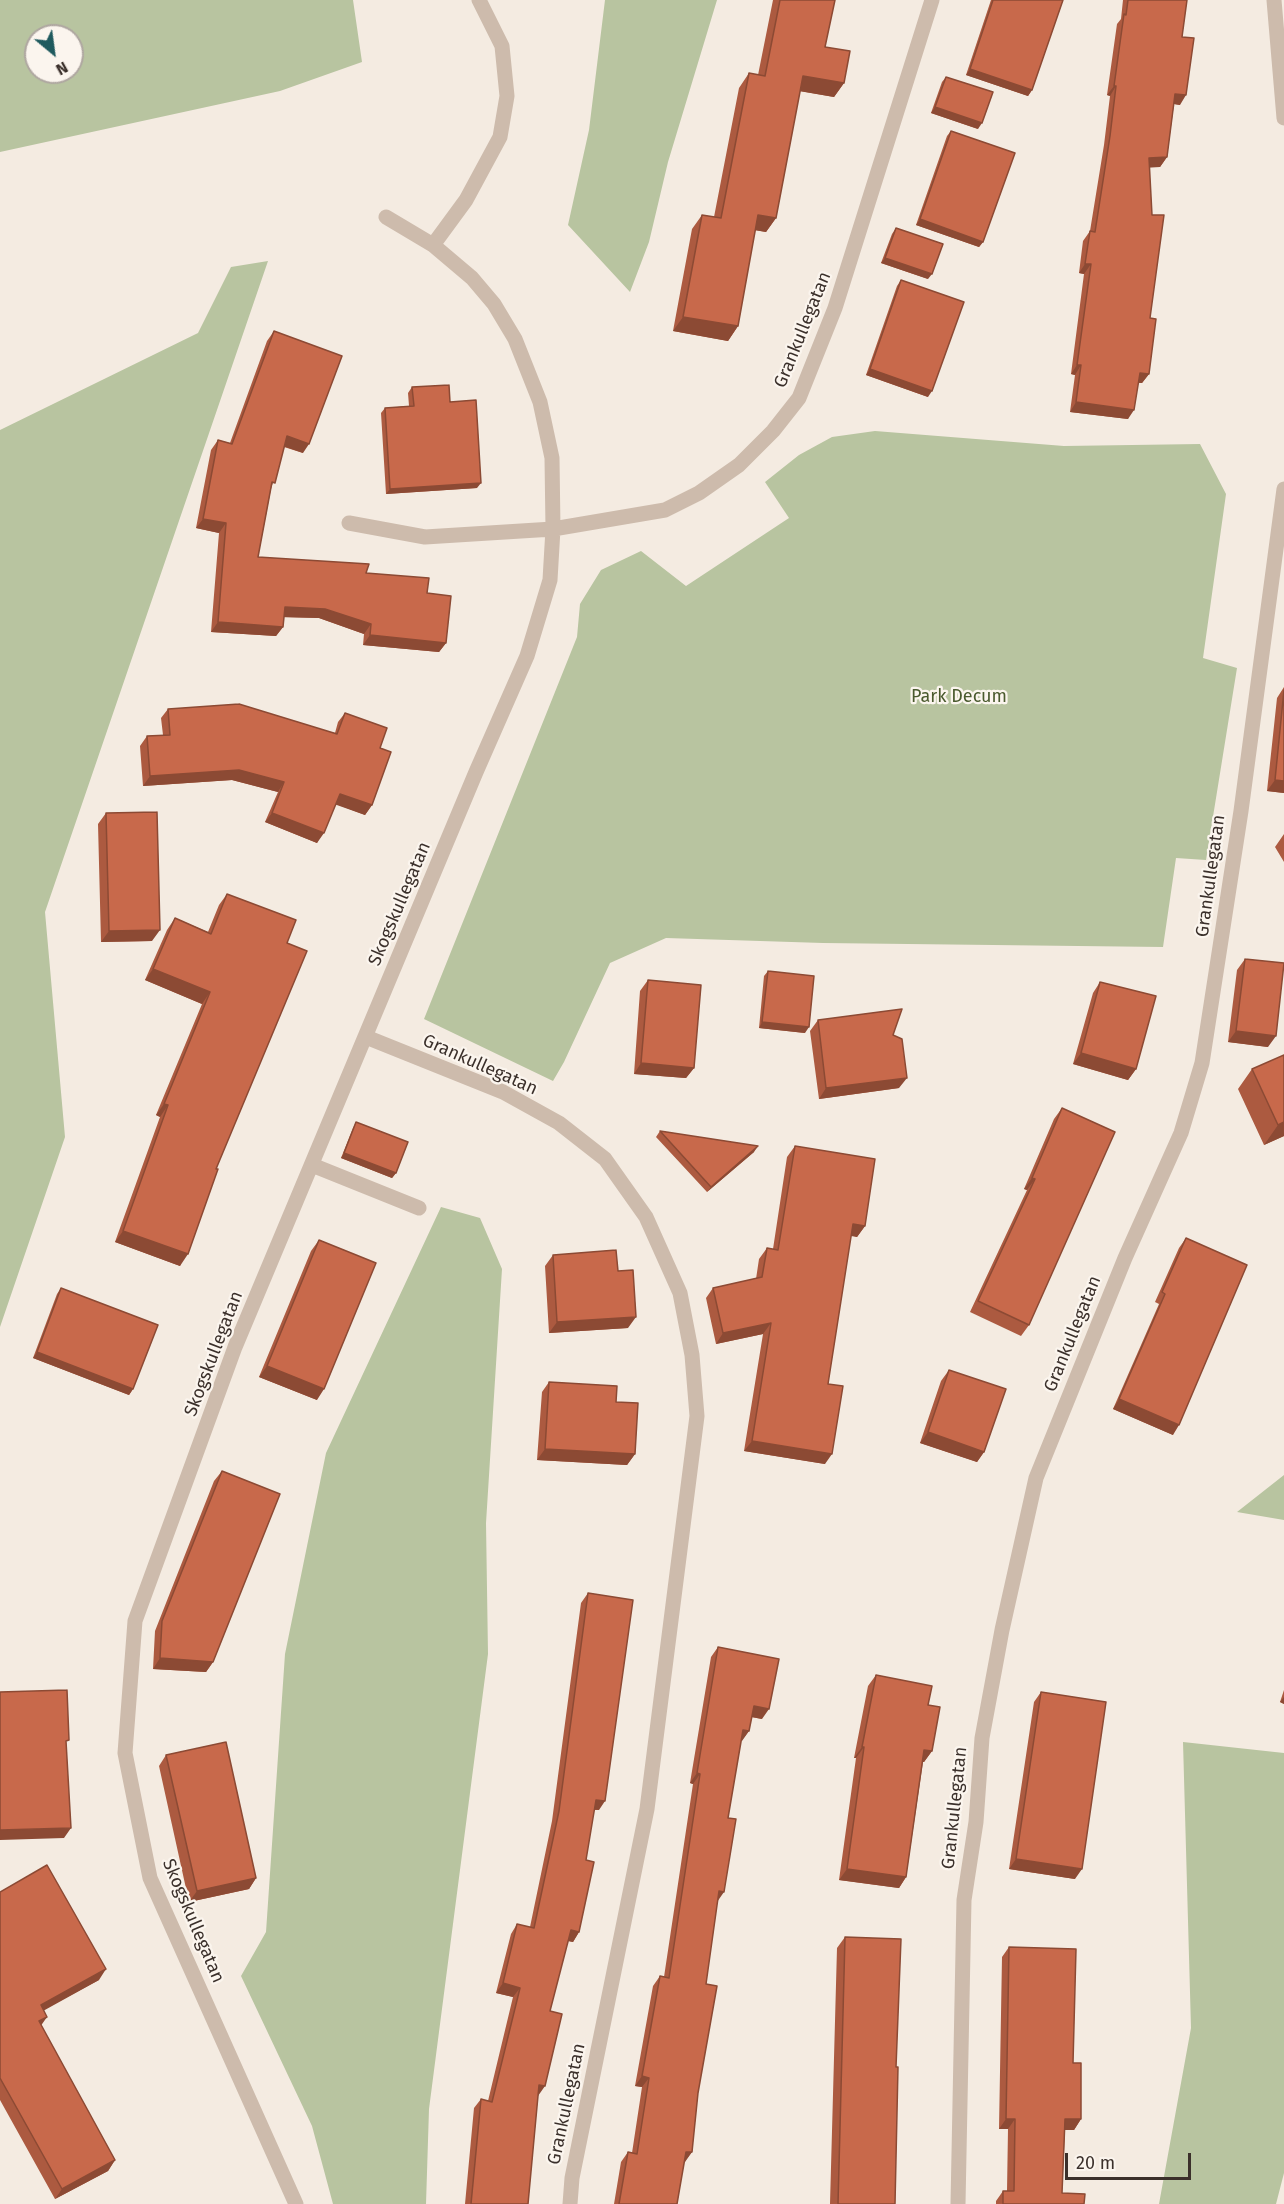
<!DOCTYPE html>
<html>
<head>
<meta charset="utf-8">
<style>
	body { margin:0 }
	#map { position:relative; width:1284px; height:2204px; overflow:hidden; background:#f4ebe1; font-family:"Fira Sans",sans-serif }
	canvas { display:block }
	.north { position:absolute; left:24px; top:24px; width:60px; height:60px; box-sizing:border-box; background:#fbf5ee; border:2px solid #aea6a0; border-radius:50%; rotate:151deg; font-size:16px; font-weight:700; line-height:24px; text-align:center; color:#3b302b }
	.north::after { content:''; display:block; margin:auto; width:21px; height:27px; background:#1f5a5e; clip-path:polygon(50% 0,100% 100%,50% 72%,0 100%) }
	.scale { position:absolute; left:1065px; top:2153px; width:126px; height:27px; box-sizing:border-box; border:3px solid #3b302b; border-top:0; padding-left:8px; font-size:18px; line-height:21px; white-space:nowrap; color:#3b302b; -webkit-text-stroke:4px #fbf5ee; paint-order:stroke }
</style>
</head>
<body>
<div id="map">
<canvas width="1284" height="2204"></canvas>
<div class="north">N</div>
<div class="scale">20 m</div>
</div>
<script>
const ctx = document.querySelector('canvas').getContext('2d');
ctx.lineJoin = 'round';
function fill(path, color) {
  ctx.fillStyle = color;
  ctx.fill(path, 'evenodd');
}
function shape(rows) {
  const path = new Path2D();
  for (const r of rows) {
    path.moveTo(r[0], r[1]);
    for (let i = 2; i < r.length; i += 2) path.lineTo(r[i], r[i + 1]);
  }
  return path;
}
function stroke(path, color, width, dash) {
  ctx.strokeStyle = color;
  ctx.lineWidth = width;
  ctx.lineCap = dash ? 'butt' : 'round';
  ctx.setLineDash(dash || []);
  ctx.stroke(path);
}
function write(font, color, halo, rows, align = 'center') {
  ctx.font = font + ' "Fira Sans",sans-serif';
  ctx.lineWidth = 4.5;
  ctx.setLineDash([]);
  ctx.textBaseline = 'middle';
  ctx.strokeStyle = halo;
  ctx.fillStyle = color;
  for (const [text, x, y, turn = 0] of rows) {
    ctx.save();
    ctx.translate(x, y);
    ctx.rotate((+turn || 0) * Math.PI / 180);
    ctx.textAlign = isNaN(turn) ? turn : align;
    if (halo) ctx.strokeText(text, 0, 0);
    ctx.fillText(text, 0, 0);
    ctx.restore();
  }
}
const green = shape([
	[0,0,353,0,362,62,280,91,0,152],
	[36,36,72,36,72,72,36,72],
	[605,0,717,0,668,162,649,242,630,292,568,225,589,130],
	[268,261,45,912,65,1137,0,1327,0,430,198,333,231,267],
	[875,431,1064,446,1200,444,1226,494,1203,658,1237,668,1206,860,1176,858,1163,947,823,943,666,938,610,963,564,1062,553,1081,424,1019,577,637,580,604,601,570,641,551,686,586,789,518,765,482,799,455,832,437],
	[441,1207,480,1218,502,1269,486,1523,488,1654,429,2109,426,2204,333,2204,312,2126,241,1976,266,1932,285,1654,326,1453],
	[1284,1475,1284,1520,1237,1512],
	[1183,1742,1284,1753,1284,2173,1276,2204,1159,2204,1191,2028]
]);
const minor = shape([
	[1274,0,1284,118],
	[433,245,466,200,500,137,507,96,502,46,479,0],
	[349,523,425,537,553,529,665,510,699,493,739,465,773,431,799,398,835,308,932,0],
	[366,1037,503,1092,559,1123,605,1159,646,1217,680,1293,692,1355,697,1416,647,1809,572,2178,570,2204],
	[312,1165,419,1208],
	[296,2204,150,1878,125,1753,135,1621,235,1347,476,772,527,656,550,580,553,529,552,458,540,402,515,339,494,304,472,278,433,245,386,217],
	[958,2204,964,1900,976,1822,982,1738,1002,1630,1036,1478,1125,1258,1181,1133,1202,1063,1241,811,1284,489]
]);
const wall = shape([
	[773,0,835,0,825,47,844,83,834,97,800,91,776,218,766,232,755,230,738,326,728,341,673,331,692,229,702,215,714,217,739,88,749,73,758,75],
	[991,0,1063,0,1032,90,1028,96,966,75],
	[1123,0,1187,0,1182,37,1180,105,1174,104,1167,157,1160,167,1150,167,1150,318,1149,374,1142,383,1138,383,1128,419,1070,412,1075,375,1071,374,1084,274,1079,273,1083,241,1090,231,1104,145,1110,96,1107,95,1117,24,1121,19],
	[946,77,978,129,931,113,942,82],
	[951,131,983,242,979,247,916,225,947,136],
	[896,228,928,279,881,263,892,234],
	[901,280,928,397,866,375,897,286],
	[274,331,303,453,284,447,271,489,258,557,366,573,427,593,446,643,439,652,363,645,364,634,319,618,284,617,283,627,276,636,211,632,219,533,196,528,211,450,218,440,230,443,267,341],
	[412,387,450,402,477,488,386,494,381,413,385,408,409,406,408,393],
	[1284,687,1284,793,1267,791,1277,698],
	[168,709,335,733,338,722,345,713,380,748,372,805,365,815,336,804,317,843,265,822,278,792,232,780,143,786,140,746,147,736,163,735,161,718],
	[106,813,152,941,101,942,98,824],
	[1284,834,1284,862,1275,847],
	[227,894,287,943,216,1169,180,1266,115,1242,160,1117,156,1115,202,1004,145,980,167,930,175,918,208,932,219,905],
	[1245,959,1268,1047,1228,1042,1237,970],
	[768,971,805,1033,759,1028,764,976],
	[648,980,694,1068,686,1078,634,1074,640,991],
	[1100,982,1136,1069,1128,1080,1073,1064,1093,993],
	[818,1020,893,1035,899,1088,819,1099,810,1031],
	[1252,1069,1284,1136,1264,1145,1238,1089],
	[1062,1108,1029,1325,1021,1336,970,1312,1027,1190,1024,1189,1054,1119],
	[356,1122,396,1173,392,1178,341,1158,353,1128],
	[660,1131,754,1152,707,1192,656,1137],
	[795,1146,865,1226,857,1237,851,1235,828,1384,825,1464,744,1451,763,1334,716,1344,706,1298,713,1288,756,1279,759,1259,767,1248,773,1249,787,1157],
	[1186,1238,1173,1435,1113,1409,1159,1304,1155,1302,1179,1248],
	[319,1240,317,1400,259,1377,311,1251],
	[553,1255,618,1271,628,1328,549,1333,545,1266],
	[61,1288,133,1389,129,1395,33,1358,57,1294],
	[949,1370,984,1452,977,1462,920,1443,941,1381],
	[549,1382,616,1402,635,1454,627,1465,537,1460,542,1392],
	[222,1471,213,1662,206,1672,153,1669,155,1631,214,1481],
	[588,1593,599,1810,594,1810,586,1860,579,1932,573,1942,568,1941,550,2011,538,2096,528,2204,465,2204,474,2108,481,2099,488,2101,513,1997,496,1993,511,1934,517,1924,530,1927,552,1821,581,1603],
	[718,1647,762,1719,751,1717,749,1731,741,1741,728,1818,706,1984,698,2093,692,2152,684,2162,677,2204,614,2204,621,2162,628,2152,632,2153,642,2087,635,2086,653,1986,660,1976,664,1977,693,1784,690,1783,711,1657],
	[876,1675,928,1705,932,1751,924,1762,923,1762,906,1877,899,1888,839,1880,856,1758,854,1758,868,1686],
	[1284,1690,1284,1704,1280,1702],
	[1041,1692,1075,1879,1009,1869,1034,1702],
	[166,1755,256,1878,249,1889,189,1902,159,1766],
	[0,1892,99,1980,43,2010,41,2025,115,2160,108,2171,55,2199,0,2100],
	[845,1937,896,2067,895,2204,830,2204,837,1948],
	[1009,1947,1073,2063,1081,2119,1074,2130,1065,2130,1062,2193,1084,2204,996,2204,996,2201,1003,2191,1007,2191,1008,2129,999,2129,1002,1957]
]);
const shadedWall = shape([
	[970,69,1032,90,1028,96,966,75],
	[803,76,844,83,834,97,793,90],
	[1114,86,1116,86,1110,96,1107,95],
	[1175,94,1186,95,1180,105,1168,103],
	[935,107,982,123,978,129,931,113],
	[1167,157,1160,167,1143,168,1149,158],
	[758,215,776,218,766,232,748,229],
	[920,219,983,242,979,247,916,225],
	[885,258,932,274,928,279,881,263],
	[1085,264,1091,264,1084,274,1079,273],
	[683,317,738,326,728,341,673,331],
	[1077,365,1081,365,1075,375,1071,374],
	[870,369,932,391,928,397,866,375],
	[1140,373,1149,374,1142,383,1133,382],
	[1076,402,1134,410,1128,419,1070,412],
	[287,436,309,444,303,453,280,445],
	[481,483,477,488,386,494,390,489],
	[203,519,226,523,219,533,196,528],
	[285,607,325,609,371,624,364,634,319,618,278,617],
	[218,622,283,627,276,636,211,632],
	[370,635,446,643,439,652,363,645],
	[239,770,284,782,278,792,232,780,143,786,150,776],
	[1275,780,1284,781,1284,793,1267,791],
	[340,794,372,805,365,815,334,804],
	[272,813,324,833,317,843,265,822],
	[160,930,152,941,101,942,109,931],
	[153,969,210,992,202,1004,145,980],
	[762,1022,809,1027,805,1033,759,1028],
	[1236,1031,1276,1036,1268,1047,1228,1042],
	[1081,1053,1136,1069,1128,1080,1073,1064],
	[641,1063,694,1068,686,1078,634,1074],
	[907,1078,899,1088,819,1099,826,1088],
	[164,1104,168,1105,160,1117,156,1115],
	[1284,1122,1284,1136,1264,1145,1278,1125],
	[758,1146,754,1152,707,1192,711,1187],
	[344,1153,396,1173,392,1178,341,1158],
	[1032,1178,1035,1179,1027,1190,1024,1189],
	[853,1224,865,1226,857,1237,845,1235],
	[123,1231,188,1254,180,1266,115,1242],
	[636,1317,628,1328,549,1333,557,1322],
	[771,1323,763,1334,716,1344,723,1333],
	[37,1352,133,1389,129,1395,33,1358],
	[267,1366,324,1389,317,1400,259,1377],
	[1119,1399,1179,1425,1173,1435,1113,1409],
	[928,1432,984,1452,977,1462,920,1443],
	[752,1441,832,1454,825,1464,744,1451],
	[545,1449,635,1454,627,1465,537,1460],
	[160,1658,213,1662,206,1672,153,1669],
	[1284,1697,1284,1704,1280,1702],
	[754,1706,769,1709,762,1719,747,1716],
	[743,1730,749,1731,742,1741,736,1740],
	[862,1747,864,1747,856,1758,854,1758],
	[924,1750,932,1751,924,1762,917,1761],
	[697,1773,700,1774,693,1784,690,1783],
	[596,1800,605,1801,599,1810,589,1809],
	[71,1828,64,1838,0,1840,0,1830],
	[1016,1859,1082,1869,1075,1879,1009,1869],
	[847,1869,906,1877,899,1888,839,1880],
	[256,1878,249,1889,189,1902,197,1891],
	[719,1891,724,1892,717,1902],
	[571,1930,579,1932,573,1942,564,1940],
	[106,1969,99,1980,34,2016,41,2005],
	[503,1983,520,1988,513,1997,496,1993],
	[47,2017,40,2027,39,2021],
	[642,2076,649,2078,642,2087,635,2086],
	[539,2085,545,2086,538,2096],
	[1006,2119,1015,2119,1008,2129,999,2129],
	[1065,2119,1081,2119,1074,2130,1058,2130],
	[686,2152,692,2152,685,2162,679,2162],
	[115,2160,108,2171,55,2199,62,2189]
]);
const building = shape([
	[780,0,835,0,825,47,850,51,844,83,803,76,776,218,758,215,738,326,683,317,702,215,721,218,749,73,765,76,780,0],
	[993,0,1063,0,1032,90,970,69,993,0],
	[1128,0,1187,0,1182,37,1194,38,1186,95,1175,94,1167,157,1149,158,1152,215,1164,215,1150,318,1156,319,1149,374,1140,373,1134,410,1076,402,1081,365,1077,365,1091,264,1085,264,1090,231,1095,232,1110,136,1116,86,1114,86,1124,14,1126,15,1128,0],
	[946,77,993,92,982,123,935,107,946,77],
	[951,131,1015,153,983,242,920,219,951,131],
	[896,228,943,244,932,274,885,258,896,228],
	[901,280,964,302,932,391,870,369,901,280],
	[274,331,342,356,309,444,287,436,275,483,272,482,258,557,369,564,366,573,429,578,427,593,451,596,446,643,370,635,371,624,325,609,285,607,283,627,218,622,226,523,203,519,218,440,232,444,274,331],
	[449,385,450,402,476,400,481,483,390,489,385,408,414,406,412,387,449,385],
	[1284,690,1284,781,1275,780,1284,690],
	[239,704,337,734,345,713,387,728,380,748,391,752,372,805,340,794,324,833,272,813,284,782,239,770,150,776,147,736,170,735,168,709,239,704],
	[157,812,160,930,109,931,106,813,157,812],
	[227,894,296,920,287,943,307,951,216,1169,218,1169,188,1254,123,1231,168,1105,164,1104,210,992,153,969,175,918,211,934,227,894],
	[1245,959,1284,963,1276,1036,1236,1031,1245,959],
	[768,971,814,976,809,1027,762,1022,768,971],
	[648,980,701,985,694,1068,641,1063,648,980],
	[1100,982,1156,996,1136,1069,1081,1053,1100,982],
	[902,1009,893,1035,902,1039,907,1078,826,1088,818,1020,902,1009],
	[1284,1055,1284,1122,1278,1125,1252,1069,1284,1055],
	[1062,1108,1115,1132,1029,1325,978,1301,1035,1179,1032,1178,1062,1108],
	[356,1122,408,1142,396,1173,344,1153,356,1122],
	[660,1131,758,1146,711,1187,660,1131],
	[795,1146,875,1159,865,1226,853,1224,828,1384,843,1386,832,1454,752,1441,771,1323,723,1333,713,1288,762,1277,767,1248,778,1250,795,1146],
	[1186,1238,1247,1265,1179,1425,1119,1399,1165,1294,1162,1292,1186,1238],
	[319,1240,376,1263,324,1389,267,1366,319,1240],
	[616,1250,618,1271,633,1270,636,1317,557,1322,553,1255,616,1250],
	[61,1288,158,1325,133,1389,37,1352,61,1288],
	[949,1370,1006,1389,984,1452,928,1432,949,1370],
	[549,1382,617,1386,616,1402,638,1403,635,1454,545,1449,549,1382],
	[222,1471,280,1494,213,1662,160,1658,162,1621,222,1471],
	[588,1593,633,1600,605,1801,596,1800,586,1860,594,1862,579,1932,571,1930,550,2011,562,2014,545,2086,539,2085,528,2204,471,2204,481,2099,492,2102,520,1988,503,1983,517,1924,534,1928,559,1811,588,1593],
	[718,1647,779,1659,769,1709,754,1706,749,1731,743,1730,728,1818,736,1819,724,1892,719,1891,706,1984,717,1986,698,2093,692,2152,686,2152,677,2204,619,2204,628,2152,637,2154,649,2078,642,2076,660,1976,669,1978,700,1774,697,1773,718,1647],
	[876,1675,932,1686,928,1705,940,1707,932,1751,924,1750,906,1877,847,1869,864,1747,862,1747,876,1675],
	[67,1690,69,1740,66,1741,71,1828,0,1830,0,1692,67,1690],
	[1041,1692,1106,1702,1082,1869,1016,1859,1041,1692],
	[226,1742,256,1878,197,1891,166,1755,226,1742],
	[47,1865,106,1969,41,2005,47,2017,39,2021,115,2160,62,2189,0,2078,0,1892,47,1865],
	[845,1937,901,1939,896,2067,898,2067,895,2204,838,2204,845,1937],
	[1009,1947,1076,1949,1073,2063,1081,2063,1081,2119,1065,2119,1062,2193,1085,2194,1084,2204,1003,2204,1003,2191,1014,2191,1015,2119,1006,2119,1009,1947]
]);
const streetNames = [
	["Grankullegatan",803,330,-68],
	["Grankullegatan",1211,876,-82],
	["Skogskullegatan",400,904,-67],
	["Grankullegatan",480,1065,24],
	["Grankullegatan",1073,1334,-68],
	["Skogskullegatan",214,1354,-69],
	["Grankullegatan",955,1808,-84],
	["Skogskullegatan",193,1921,67],
	["Grankullegatan",567,2104,-78]
];
const parkNames = [
	["Park Decum",959,697]
];
fill(green, '#b8c4a0');
stroke(minor, '#cdbbac', 15);
fill(wall, '#ac5a40');
fill(shadedWall, '#8c4a34');
fill(building, '#c8694b');
stroke(building, '#8c4a34', 1.5);
write('18px', '#3b302b', '#fbf5ee', streetNames);
write('18px', '#4a5a2e', '#fbf5ee', parkNames);
</script>
</body>
</html>
